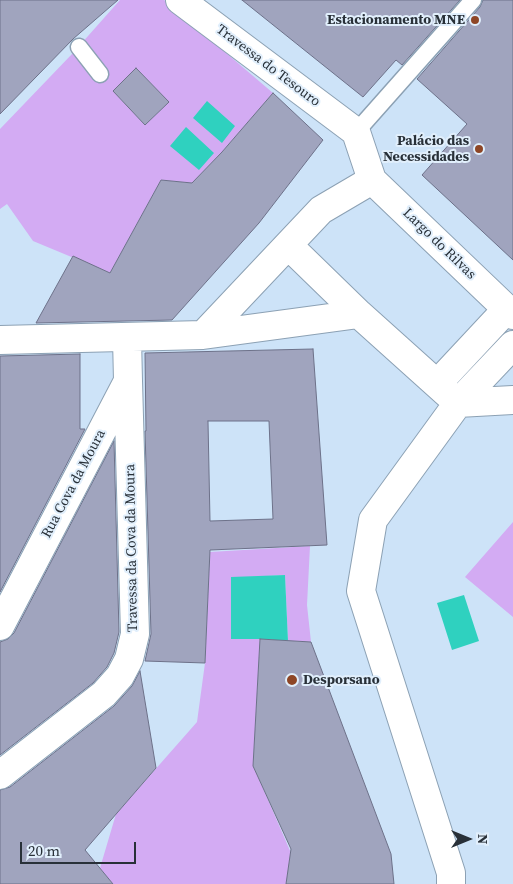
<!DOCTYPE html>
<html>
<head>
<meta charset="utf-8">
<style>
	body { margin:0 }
	#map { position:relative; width:513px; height:884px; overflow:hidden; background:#cde3f8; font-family:"Source Serif 4",serif }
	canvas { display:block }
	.north { position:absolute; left:443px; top:814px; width:50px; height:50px; -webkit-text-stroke:4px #e1effc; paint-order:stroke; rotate:90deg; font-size:14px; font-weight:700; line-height:20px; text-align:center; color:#283038 }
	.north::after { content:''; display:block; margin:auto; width:18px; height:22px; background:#283038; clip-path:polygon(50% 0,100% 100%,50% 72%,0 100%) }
	.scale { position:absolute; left:20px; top:842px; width:116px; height:22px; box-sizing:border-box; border:2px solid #283038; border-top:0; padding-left:6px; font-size:15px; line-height:18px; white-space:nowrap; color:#283038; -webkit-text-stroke:4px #e1effc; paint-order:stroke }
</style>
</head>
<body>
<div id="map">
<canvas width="513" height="884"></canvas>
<div class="north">N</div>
<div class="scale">20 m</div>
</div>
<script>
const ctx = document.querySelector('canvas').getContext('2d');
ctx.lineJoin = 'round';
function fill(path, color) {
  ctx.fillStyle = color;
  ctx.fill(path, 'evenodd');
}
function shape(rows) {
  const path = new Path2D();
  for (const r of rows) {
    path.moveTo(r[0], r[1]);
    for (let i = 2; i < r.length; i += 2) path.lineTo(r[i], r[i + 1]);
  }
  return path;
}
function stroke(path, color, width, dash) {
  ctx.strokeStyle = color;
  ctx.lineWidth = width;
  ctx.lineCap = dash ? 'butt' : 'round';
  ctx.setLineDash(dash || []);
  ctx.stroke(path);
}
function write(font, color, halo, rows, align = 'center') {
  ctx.font = font + ' "Source Serif 4",serif';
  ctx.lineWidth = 4;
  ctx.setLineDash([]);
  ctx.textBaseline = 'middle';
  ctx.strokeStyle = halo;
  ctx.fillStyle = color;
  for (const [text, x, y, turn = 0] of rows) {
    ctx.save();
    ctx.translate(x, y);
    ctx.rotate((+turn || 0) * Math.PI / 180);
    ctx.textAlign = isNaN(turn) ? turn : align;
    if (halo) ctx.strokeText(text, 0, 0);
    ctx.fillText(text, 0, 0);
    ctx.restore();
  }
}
const green = shape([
	[120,0,164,0,273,93,222,152,192,183,161,180,110,273,33,241,7,204,0,209,0,129,72,54],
	[136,68,169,102,145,125,113,91],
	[513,522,513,617,465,577],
	[310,546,307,605,311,642,288,641,285,575,231,578,231,638,260,639,253,765,291,853,286,884,113,884,100,868,116,814,197,722,205,663,210,552]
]);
const water = shape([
	[207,101,235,126,222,143,193,118],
	[186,127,214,153,199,170,170,146],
	[285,575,288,641,260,639,231,639,231,577],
	[464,595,479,641,452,650,437,603]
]);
const building = shape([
	[0,0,118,0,73,39,0,114,0,0],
	[242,0,460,0,402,65,396,60,363,97,242,0],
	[483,0,513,0,513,260,422,175,467,124,417,79,480,7,483,0],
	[136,68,169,102,145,125,113,91,136,68],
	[273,93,323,140,259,223,172,320,36,323,73,256,110,273,161,180,192,183,222,152,273,93],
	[313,349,327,545,210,550,205,663,145,661,151,634,145,431,146,431,145,353,313,349],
	[208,421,269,421,273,519,210,521,208,421],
	[80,354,80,429,85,429,0,592,0,356,80,354],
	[114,441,119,632,114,653,107,667,93,683,0,755,0,642,8,639,14,633,114,441],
	[260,639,311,642,391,854,394,884,286,884,291,849,253,766,260,639],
	[140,671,156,768,85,850,113,884,0,884,0,790,10,787,114,706,132,686,140,671]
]);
const service = shape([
	[79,47,100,74],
	[356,132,473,0]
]);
const minor = shape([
	[180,0,356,132,372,180,513,315],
	[288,245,359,314],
	[203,335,321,210,372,180],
	[0,340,203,335,359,314,458,403],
	[437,384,507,309],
	[458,403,513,400],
	[0,626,128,381,127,338],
	[0,775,104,694,120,676,129,659,135,634,128,381],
	[451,884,451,873,361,591,373,520,458,403,513,345]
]);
const markers = [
	[475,20,5,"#8e4626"],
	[479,149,5,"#8e4626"],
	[292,680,6,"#8e4626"]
];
const poiNames = [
	["Estacionamento MNE",465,20],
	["Palácio das",469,141],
	["Necessidades",469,157],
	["Desporsano",303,680,"left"]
];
const streetNames = [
	["Travessa do Tesouro",268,66,37],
	["Largo do Rilvas",439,244,44],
	["Rua Cova da Moura",74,484,-62],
	["Travessa da Cova da Moura",132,548,-91]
];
fill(green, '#d3abf3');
fill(water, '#2fd1bf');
fill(building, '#a0a4be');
stroke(building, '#6d7189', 1);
stroke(service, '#8ca1b4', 19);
stroke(minor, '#8ca1b4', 30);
stroke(service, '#fff', 16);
stroke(minor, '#fff', 28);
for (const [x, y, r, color] of markers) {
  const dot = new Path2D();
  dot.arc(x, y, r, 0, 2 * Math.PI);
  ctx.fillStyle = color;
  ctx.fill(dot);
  stroke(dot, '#e1effc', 2);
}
write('bold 14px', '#283038', '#e1effc', poiNames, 'right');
write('14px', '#283038', '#e1effc', streetNames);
</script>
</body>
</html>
